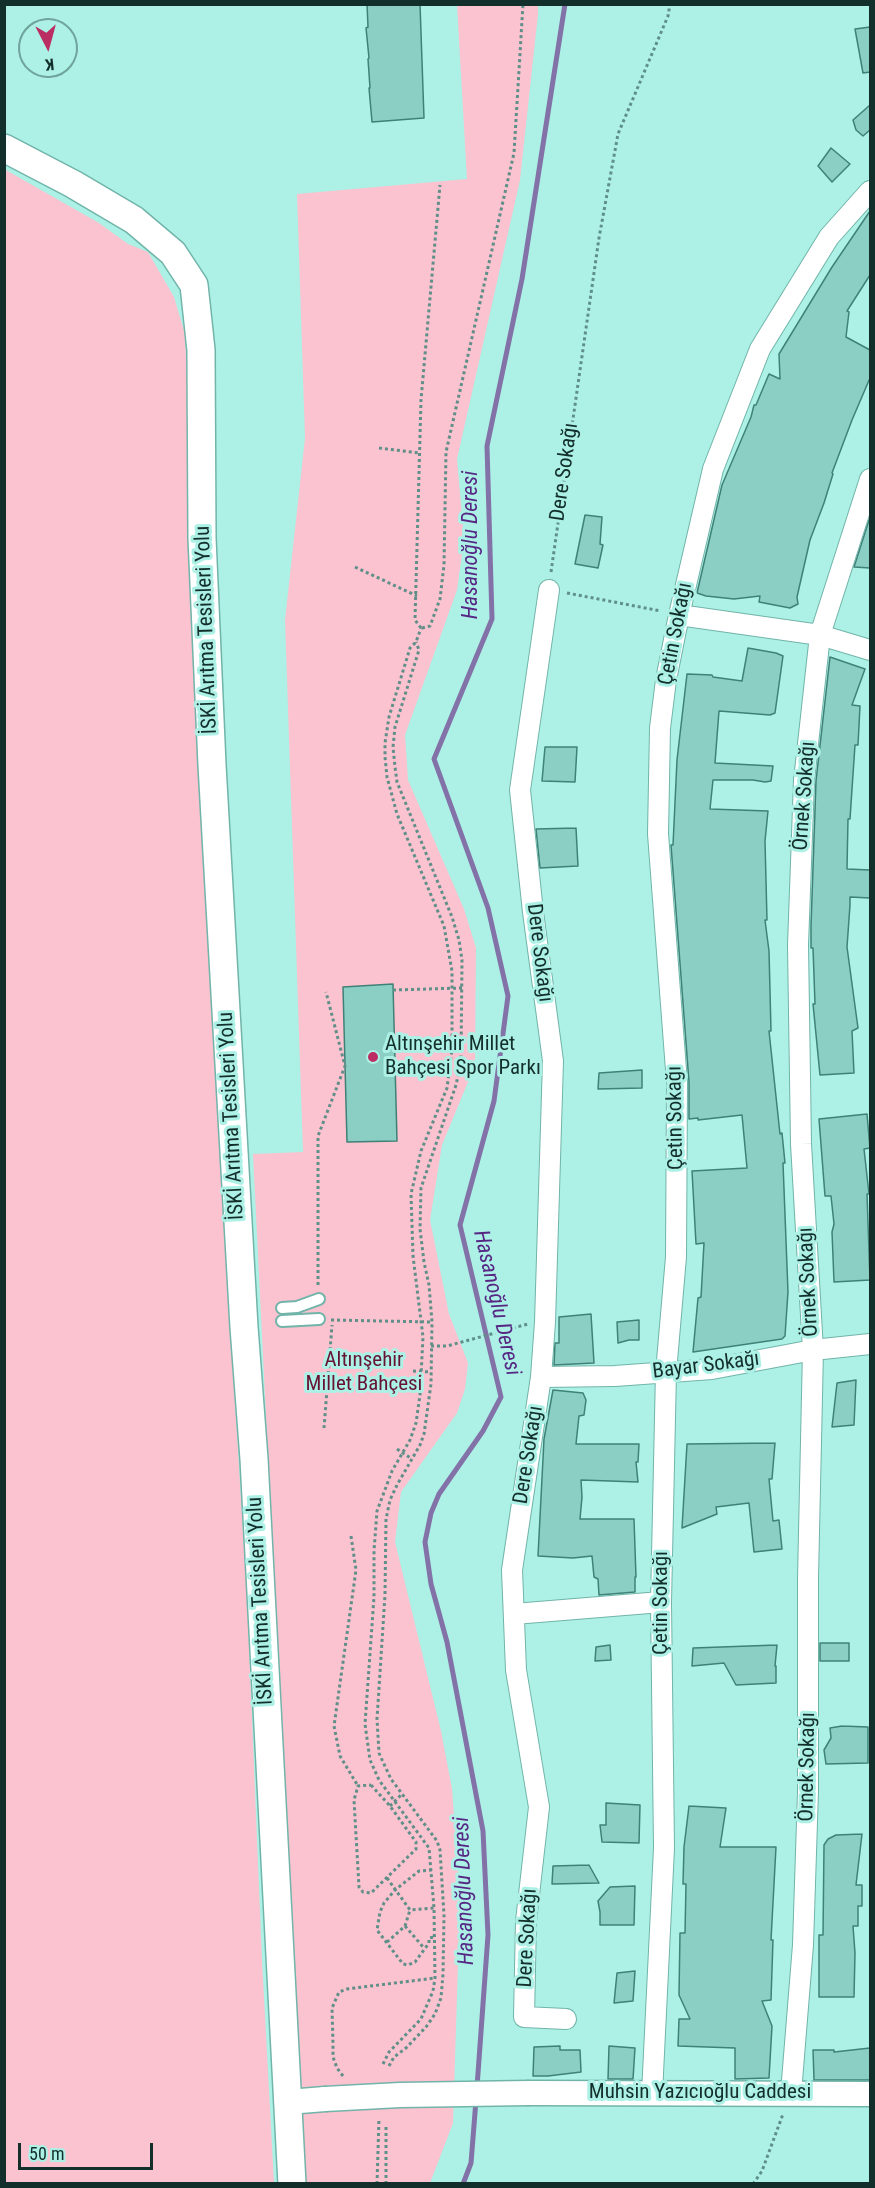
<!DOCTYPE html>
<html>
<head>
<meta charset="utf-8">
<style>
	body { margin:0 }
	#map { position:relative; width:875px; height:2188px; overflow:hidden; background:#adf1e6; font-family:"Roboto Condensed",sans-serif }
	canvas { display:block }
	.frame { position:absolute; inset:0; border:6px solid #132f2b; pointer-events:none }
	.north { position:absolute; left:18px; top:18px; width:60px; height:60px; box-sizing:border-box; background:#adf1e6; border:2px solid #6fa39b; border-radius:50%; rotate:174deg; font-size:16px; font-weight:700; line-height:24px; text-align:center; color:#132f2b }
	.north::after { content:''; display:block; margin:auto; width:21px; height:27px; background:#bb2e63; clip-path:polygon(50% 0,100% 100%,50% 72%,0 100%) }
	.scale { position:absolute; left:18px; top:2143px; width:135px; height:27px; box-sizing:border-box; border:3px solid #132f2b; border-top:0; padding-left:8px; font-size:18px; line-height:21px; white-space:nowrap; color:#132f2b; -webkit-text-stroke:4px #adf1e6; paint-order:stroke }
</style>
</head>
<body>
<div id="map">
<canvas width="875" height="2188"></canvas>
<div class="frame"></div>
<div class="north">K</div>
<div class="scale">50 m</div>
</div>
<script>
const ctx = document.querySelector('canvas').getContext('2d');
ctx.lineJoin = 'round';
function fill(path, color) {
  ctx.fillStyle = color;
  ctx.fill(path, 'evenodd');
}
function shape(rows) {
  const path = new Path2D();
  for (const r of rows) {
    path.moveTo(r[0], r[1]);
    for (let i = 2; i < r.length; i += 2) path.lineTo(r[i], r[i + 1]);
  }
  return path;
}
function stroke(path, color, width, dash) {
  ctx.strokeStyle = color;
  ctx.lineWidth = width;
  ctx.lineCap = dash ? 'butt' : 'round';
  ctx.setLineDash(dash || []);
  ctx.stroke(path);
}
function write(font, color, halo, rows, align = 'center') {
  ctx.font = font + ' "Roboto Condensed",sans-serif';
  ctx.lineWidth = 6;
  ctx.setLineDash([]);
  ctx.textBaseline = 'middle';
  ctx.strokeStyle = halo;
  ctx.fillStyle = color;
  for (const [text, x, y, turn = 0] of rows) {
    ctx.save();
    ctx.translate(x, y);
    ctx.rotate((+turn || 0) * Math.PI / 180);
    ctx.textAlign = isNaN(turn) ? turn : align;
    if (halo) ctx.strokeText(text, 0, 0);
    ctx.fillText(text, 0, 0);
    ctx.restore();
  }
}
const green = shape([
	[457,5,538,5,538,14,520,180,457,459,464,540,457,590,405,735,408,780,464,909,476,948,475,1065,442,1145,430,1220,449,1314,468,1363,465,1389,457,1413,401,1492,395,1542,441,1731,452,1789,460,1899,453,2123,430,2183,304,2183,253,1154,303,1152,285,620,305,438,297,194,467,179],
	[4,169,99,223,128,244,148,252,174,297,185,334,187,379,188,505,203,768,225,1238,247,1598,262,1960,274,2183,5,2183]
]);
const stream = shape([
	[477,2087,488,1935,483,1831,447,1642,431,1584,425,1542,431,1513,439,1494,483,1431,501,1397,460,1225,494,1101,508,996,488,908,434,759,492,619,487,446,522,279,565,4],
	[463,2184,471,2163,476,2100]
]);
const building = shape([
	[367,4,420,4,424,118,372,122,369,88,370,88,368,59,369,58,366,28,368,27,367,4],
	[870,27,870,72,863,73,855,29,870,27],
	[870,105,870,130,863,136,856,130,853,120,870,105],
	[831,148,850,164,832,182,818,166,831,148],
	[870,211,870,275,847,311,849,312,846,337,870,350,870,378,852,420,832,473,833,474,824,503,810,540,797,597,798,604,790,608,759,602,760,596,734,599,706,596,697,593,722,485,751,417,754,405,756,405,769,374,780,379,779,354,832,267,870,211],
	[585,515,602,517,600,544,603,545,598,568,575,564,585,515],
	[870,517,870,568,854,567,870,517],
	[748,648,776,653,783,656,775,713,770,715,719,711,715,763,773,766,771,781,765,782,753,780,713,780,710,809,768,811,765,841,767,920,765,920,769,951,771,1031,769,1031,780,1134,782,1133,785,1163,783,1163,788,1292,785,1336,782,1339,693,1352,698,1298,701,1297,704,1243,696,1244,692,1171,747,1168,742,1115,698,1120,698,1118,689,1119,689,1082,671,845,673,845,677,760,687,674,712,675,713,677,742,681,748,648],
	[830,657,865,669,852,705,860,706,858,745,855,745,850,819,848,819,847,869,870,870,870,898,850,897,850,905,847,947,858,1028,852,1031,854,1073,820,1075,813,1004,815,1004,813,948,811,948,811,926,816,781,830,657],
	[545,747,577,747,575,782,542,781,545,747],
	[576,828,578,866,540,868,536,829,576,828],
	[393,984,397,1141,347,1142,343,987,393,984],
	[642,1070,642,1088,598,1089,599,1073,642,1070],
	[867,1114,870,1148,864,1149,869,1194,867,1194,870,1280,834,1282,832,1232,834,1224,831,1196,825,1196,819,1119,867,1114],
	[591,1314,594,1363,554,1365,555,1343,559,1343,559,1317,591,1314],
	[639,1320,639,1340,629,1340,618,1343,617,1322,639,1320],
	[856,1380,854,1425,832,1427,837,1383,856,1380],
	[553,1390,583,1393,586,1400,584,1415,579,1416,576,1444,639,1444,638,1462,636,1462,638,1482,581,1480,582,1497,580,1519,634,1519,636,1577,635,1577,635,1592,599,1595,598,1579,594,1577,592,1556,573,1558,538,1556,544,1439,553,1390],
	[775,1443,772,1479,769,1479,773,1521,779,1520,782,1549,754,1552,749,1503,716,1507,717,1514,682,1528,687,1444,775,1443],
	[820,1643,849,1643,849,1661,820,1661,820,1643],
	[610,1645,611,1660,595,1661,596,1647,610,1645],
	[777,1645,775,1666,776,1666,776,1683,736,1685,724,1663,692,1666,693,1648,777,1645],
	[842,1726,868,1727,868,1763,826,1764,824,1750,831,1738,830,1728,842,1726],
	[606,1803,640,1805,639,1843,602,1842,600,1825,606,1825,606,1803],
	[689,1806,726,1808,720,1847,776,1847,771,1940,773,1940,771,2000,762,2001,772,2026,769,2078,735,2079,735,2048,678,2046,679,2019,690,2019,679,1995,680,1933,685,1933,686,1884,683,1884,684,1847,689,1806],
	[862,1834,856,1885,862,1885,862,1906,858,1906,858,1926,853,1926,855,1953,854,1997,819,1997,819,1935,823,1935,824,1845,828,1839,836,1835,862,1834],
	[589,1865,599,1883,552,1884,553,1866,589,1865],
	[635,1886,634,1925,600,1925,600,1912,598,1901,610,1887,635,1886],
	[635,1971,633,2001,614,2003,617,1973,635,1971],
	[560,2046,560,2050,580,2050,581,2072,548,2076,533,2076,534,2047,560,2046],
	[609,2046,635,2048,633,2079,608,2079,609,2046],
	[870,2048,870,2080,814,2080,813,2050,834,2050,834,2052,870,2048]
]);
const path = shape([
	[379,448,419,453],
	[355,567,417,596],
	[551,572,599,238,618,134,668,16,670,4],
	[567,593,661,611],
	[421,628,415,620,421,400,440,185],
	[422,628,430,626,440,599,444,565,446,452,514,153,523,4],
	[393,990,462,988],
	[395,1067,461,1061],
	[318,1285,318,1136,345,1066,326,992],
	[331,1320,432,1322],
	[431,1346,447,1346,528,1324],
	[413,1371,431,1372],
	[324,1428,332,1325],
	[397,1449,412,1459],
	[351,1536,356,1570,334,1726,340,1756,358,1786],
	[371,1785,390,1806,416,1842,416,1849,371,1893,363,1892,359,1887,354,1800,358,1786,371,1785],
	[390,1806,402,1794],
	[432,1870,419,1871,395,1890,384,1903,380,1912,377,1930,403,1964,408,1965,415,1962,429,1943,429,1938,435,1937],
	[387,1878,410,1910,434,1908],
	[405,1926,424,1948],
	[387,1942,405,1926,410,1910],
	[383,2064,389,2052,421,2019,433,1991,435,1978,434,1908,429,1848,379,1780,370,1760,365,1724,374,1597,374,1551,377,1511,392,1471,410,1440,416,1423,420,1395,423,1337,413,1256,411,1194,421,1151,447,1088,452,1049,452,971,444,926,397,814,387,777,385,757,385,743,389,717,410,648,416,642,421,628],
	[389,2066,394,2057,406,2048,426,2027,435,2014,441,1998,443,1974,444,1915,440,1850,437,1841,391,1779,383,1762,379,1753,377,1719,385,1595,386,1519,390,1500,397,1485,420,1445,424,1434,431,1384,432,1322,429,1285,424,1262,420,1229,421,1188,456,1085,461,1061,462,960,459,940,452,917,397,782,395,767,393,747,395,727,419,650,416,642],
	[343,2076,337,2068,333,2057,333,2044,332,2008,339,1992,347,1989,435,1978],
	[377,2184,379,2118],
	[386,2184,386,2124],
	[753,2184,762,2171,783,2114]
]);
const service = shape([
	[282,1308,297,1307,319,1299],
	[282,1321,319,1319]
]);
const minor = shape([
	[549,590,520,790,533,912,553,1061,545,1322,541,1377,512,1570,516,1670,539,1807,526,1921,524,2017,566,2019],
	[679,615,820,635,870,650],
	[541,1377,615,1376,712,1369,813,1350,870,1344],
	[514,1614,661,1602],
	[791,2093,803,1945,808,1791,808,1578,813,1350,801,1144,798,945,804,780,820,635,870,479],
	[652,2094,664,1848,661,1602,666,1372,676,1257,677,1083,658,834,660,728,666,680,679,615,713,469,760,349,829,237,870,191]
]);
const tertiary = shape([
	[529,2093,870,2094],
	[288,2102,325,2099]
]);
const secondary = shape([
	[4,148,73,184,134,220,173,253,194,285,201,350,202,538,212,765,244,1327,254,1459,292,2184]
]);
const tertiaryBridge = shape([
	[325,2099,400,2095,529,2093]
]);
const markers = [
	[373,1057,6,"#bb2e63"]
];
const streetNames = [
	["Dere Sokağı",565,472,-82],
	["İSKİ Arıtma Tesisleri Yolu",207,630,-92],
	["Çetin Sokağı",676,634,-79],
	["Örnek Sokağı",805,796,-86],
	["Dere Sokağı",539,953,83],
	["İSKİ Arıtma Tesisleri Yolu",232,1116,-93],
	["Çetin Sokağı",676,1118,-91],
	["Örnek Sokağı",809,1282,-93],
	["Bayar Sokağı",706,1366,-7],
	["Dere Sokağı",529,1455,-81],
	["İSKİ Arıtma Tesisleri Yolu",261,1601,-93],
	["Çetin Sokağı",662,1603,-90],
	["Örnek Sokağı",808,1767,-89],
	["Dere Sokağı",528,1938,-87],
	["Muhsin Yazıcıoğlu Caddesi",700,2093]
];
const poiNames = [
	["Altınşehir Millet",385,1045],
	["Bahçesi Spor Parkı",385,1069]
];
const parkNames = [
	["Altınşehir",364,1361],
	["Millet Bahçesi",364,1385]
];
const waterNames = [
	["Hasanoğlu Deresi",471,545,-90],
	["Hasanoğlu Deresi",496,1303,77],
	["Hasanoğlu Deresi",465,1891,-92]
];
fill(green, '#fbc2cf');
stroke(stream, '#8272a8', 5);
fill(building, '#8bcec3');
stroke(building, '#3f8177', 1.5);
stroke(service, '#71b4a9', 14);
stroke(minor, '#71b4a9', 22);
stroke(tertiary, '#71b4a9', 27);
stroke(secondary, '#71b4a9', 30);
stroke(path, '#5f8f88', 3, [3, 3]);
stroke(service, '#fff', 10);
stroke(minor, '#fff', 20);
stroke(tertiary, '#fff', 24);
stroke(secondary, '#fff', 27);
stroke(tertiaryBridge, '#71b4a9', 27, []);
stroke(tertiaryBridge, '#fff', 24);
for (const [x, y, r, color] of markers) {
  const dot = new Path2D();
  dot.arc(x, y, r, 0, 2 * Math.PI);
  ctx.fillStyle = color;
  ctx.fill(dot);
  stroke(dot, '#adf1e6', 2);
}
write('21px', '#132f2b', '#adf1e6', streetNames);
write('21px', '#132f2b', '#adf1e6', poiNames, 'left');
write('21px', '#661333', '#adf1e6', parkNames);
write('italic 22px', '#562884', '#adf1e6', waterNames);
</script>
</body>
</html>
